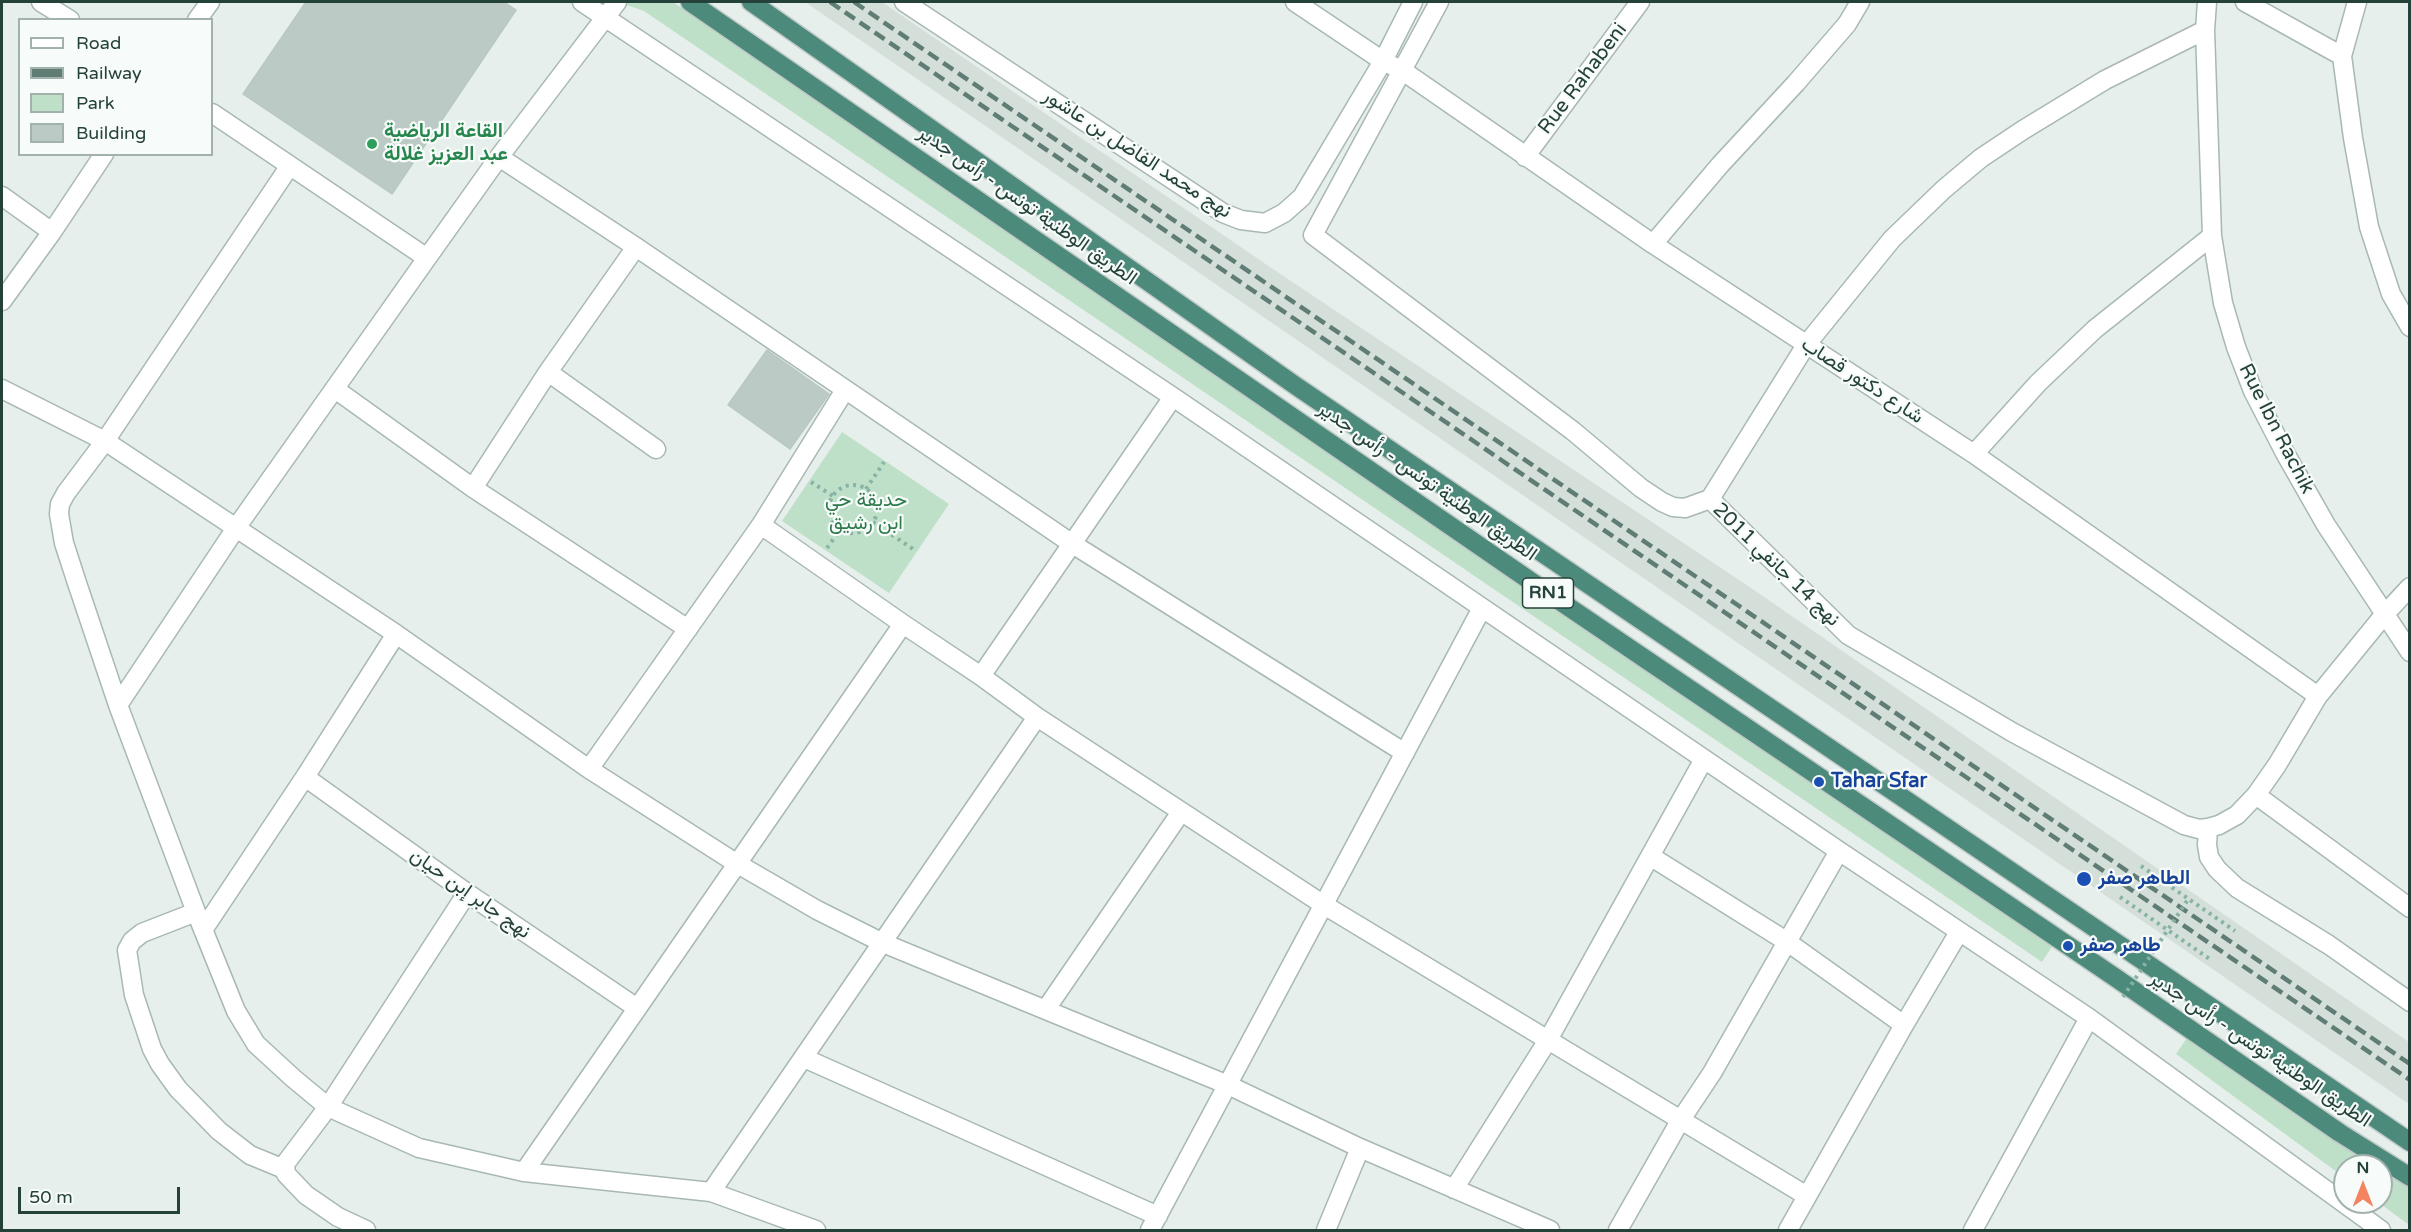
<!DOCTYPE html>
<html>
<head>
<meta charset="utf-8">
<style>
	body { margin:0 }
	#map { position:relative; width:2411px; height:1232px; overflow:hidden; background:#e6efeb; font-family:"Varela Round",sans-serif }
	canvas { display:block }
	.frame { position:absolute; inset:0; border:3px solid #24423a; pointer-events:none }
	.legend { position:absolute; left:18px; top:18px; width:195px; height:138px; box-sizing:border-box; background:#f7fbf9; border:2px solid #a3b1ad; margin:0; padding:8px 10px; list-style:none; font-size:18px; color:#24423a }
	.legend li { display:flex; align-items:center; gap:12px; height:30px }
	.legend b { width:30px; border:2px solid #a3b1ad }
	.north { position:absolute; left:2333px; top:1154px; width:60px; height:60px; box-sizing:border-box; background:#f7fbf9; border:2px solid #a3b1ad; border-radius:50%; rotate:0deg; font-size:16px; font-weight:700; line-height:24px; text-align:center; color:#24423a }
	.north::after { content:''; display:block; margin:auto; width:21px; height:27px; background:#f4845f; clip-path:polygon(50% 0,100% 100%,50% 72%,0 100%) }
	.scale { position:absolute; left:18px; top:1187px; width:162px; height:27px; box-sizing:border-box; border:3px solid #24423a; border-top:0; padding-left:8px; font-size:18px; line-height:21px; white-space:nowrap; color:#24423a; -webkit-text-stroke:4px #f7fbf9; paint-order:stroke }
</style>
</head>
<body>
<div id="map">
<canvas width="2411" height="1232"></canvas>
<div class="frame"></div>
<ul class="legend">
<li><b style="height:8px;background:#fff"></b>Road</li>
<li><b style="height:8px;background:#5f7d75"></b>Railway</li>
<li><b style="height:16px;background:#bfe0c8"></b>Park</li>
<li><b style="height:16px;background:#bbcac4"></b>Building</li>
</ul>
<div class="north">N</div>
<div class="scale">50 m</div>
</div>
<script>
const ctx = document.querySelector('canvas').getContext('2d');
ctx.lineJoin = 'round';
function fill(path, color) {
  ctx.fillStyle = color;
  ctx.fill(path, 'evenodd');
}
function shape(rows) {
  const path = new Path2D();
  for (const r of rows) {
    if (r.length === 3) {
      path.moveTo(r[0] + r[2], r[1]);
      path.arc(r[0], r[1], r[2], 0, 2 * Math.PI);
      continue;
    }
    path.moveTo(r[0], r[1]);
    for (let i = 2; i < r.length; i += 2) path.lineTo(r[i], r[i + 1]);
  }
  return path;
}
function stroke(path, color, width, dash) {
  ctx.strokeStyle = color;
  ctx.lineWidth = width;
  ctx.lineCap = dash ? 'butt' : 'round';
  ctx.setLineDash(dash || []);
  ctx.stroke(path);
}
function write(font, color, halo, rows, align = 'center') {
  ctx.font = font + ' "Varela Round",Vazirmatn,sans-serif';
  ctx.lineWidth = 4.5;
  ctx.setLineDash([]);
  ctx.textBaseline = 'middle';
  ctx.strokeStyle = halo;
  ctx.fillStyle = color;
  for (const [text, x, y, turn = 0] of rows) {
    ctx.save();
    ctx.translate(x, y);
    ctx.rotate((+turn || 0) * Math.PI / 180);
    ctx.textAlign = isNaN(turn) ? turn : align;
    if (halo) ctx.strokeText(text, 0, 0);
    ctx.fillText(text, 0, 0);
    ctx.restore();
  }
}
const built = shape([
	[805,2,882,2,1270,267,1754,590,2409,1042,2409,1104]
]);
const green = shape([
	[618,2,673,2,2053,945,2042,962,644,11],
	[842,432,949,504,889,593,782,521],
	[2189,1035,2409,1182,2409,1225,2378,1202,2381,1202,2381,1166,2345,1166,2345,1178,2176,1054]
]);
const building = shape([
	[306,2,504,2,516,10,392,194,243,94,306,2],
	[767,350,829,394,790,449,728,405,767,350]
]);
const path = shape([
	[811,482,833,496],
	[853,509,24],
	[866,489,884,462],
	[873,522,913,549],
	[827,548,840,530],
	[2141,866,2235,931],
	[2120,897,2211,960]
]);
const minor = shape([
	[41,2,70,20],
	[582,2,1173,397,1839,851,2089,1018,2381,1230],
	[904,2,1223,213,1241,220,1265,223,1284,213,1302,197,1383,61,1413,2],
	[1295,2,1383,61,1403,71,1653,244,1974,454,2318,696],
	[1439,2,1313,235,1573,431,1641,488,1662,502,1673,507,1685,508,1710,499,1848,635,2012,732,2184,825,2199,829,2208,828,2219,825,2237,815,2256,795,2277,765,2318,696,2384,615,2410,587],
	[2207,2,2205,30,2212,236,2223,303,2236,347,2253,391,2285,453,2326,525,2410,652],
	[2245,2,2342,56],
	[2357,2,2342,56,2353,138,2369,227,2391,294,2410,327],
	[197,20,210,2],
	[212,113,427,258],
	[499,157,636,247,1071,543,1405,753],
	[1525,157,1640,2],
	[289,167,105,441,66,493,60,504,59,514,64,543,77,583,118,705,196,912,236,1011,256,1044,293,1078,328,1107,419,1148,524,1172,711,1192,816,1230],
	[2,196,52,232],
	[1653,244,1720,165,1796,83,1847,24,1860,2],
	[2,301,52,232,104,154],
	[548,372,656,449],
	[2,389,105,441,396,634,589,769,736,863,817,910,883,943,1228,1085,1360,1148,1550,1230],
	[335,389,473,488,688,629],
	[1974,454,2038,383,2095,329,2212,236],
	[473,488,548,372,636,247],
	[1710,499,1806,345,1892,239,1944,189,1981,158,2023,130,2105,80,2205,30],
	[761,525,903,624,981,676,1037,717,1324,905,1807,1196],
	[981,676,1173,397],
	[118,705,236,528,427,258,499,157,617,2],
	[589,769,761,525,845,390],
	[305,777,467,893,637,1008],
	[2256,795,2410,908],
	[2208,828,2207,845,2209,857,2217,869,2237,888,2329,945,2410,1002],
	[1650,856,1786,941,1904,1025],
	[196,912,142,933,132,941,127,950,134,995,152,1049,160,1064,178,1089,219,1131,250,1155,284,1169],
	[203,930,305,777,396,634],
	[1046,1009,1181,812],
	[804,1058,1158,1216],
	[524,1172,903,624],
	[1454,1189,1548,1040,1704,759],
	[711,1192,1037,717],
	[366,1230,338,1217,306,1195,286,1174,285,1164,328,1107,467,893],
	[1150,1230,1482,608],
	[1326,1230,1360,1148],
	[1618,1230,1680,1121,1712,1073,1839,851],
	[1788,1230,1904,1025,1959,932],
	[1973,1230,2089,1018]
]);
const trunk = shape([
	[690,2,1542,589,2116,978,2340,1133,2410,1177],
	[751,2,1296,386,2410,1142]
]);
const rail = shape([
	[830,2,2410,1080],
	[854,2,2410,1064]
]);
const pathBridge = shape([
	[2123,997,2189,898]
]);
const markers = [
	[372,144,6,"#2e9e5b"],
	[1819,782,6,"#1a4fb4"],
	[2084,879,8,"#1a4fb4"],
	[2068,946,6,"#1a4fb4"]
];
const shields = [
	[1548,593,51]
];
const shieldNames = [
	["RN1",1548,593]
];
const streetNames = [
	["Rue Rahabeni",1583,79,-53],
	["نهج محمد الفاضل بن عاشور",1137,154,33],
	["الطريق الوطنية تونس - رأس جدير",1027,206,35],
	["شارع دكتور قصاب",1862,381,33],
	["Rue Ibn Rachik",2276,429,63],
	["الطريق الوطنية تونس - رأس جدير",1427,482,35],
	["نهج 14 جانفي 2011",1776,565,44],
	["نهج جابر إبن حيان",470,894,35],
	["الطريق الوطنية تونس - رأس جدير",2260,1050,34]
];
const leisureNames = [
	["القاعة الرياضية",384,132],
	["عبد العزيز غلالة",384,155]
];
const parkNames = [
	["حديقة حي",866,501],
	["ابن رشيق",866,524]
];
const transitNames = [
	["Tahar Sfar",1831,782],
	["الطاهر صفر",2098,879],
	["طاهر صفر",2080,946]
];
fill(built, '#d4dfda');
fill(green, '#bfe0c8');
fill(building, '#bbcac4');
stroke(building, '#b8c9c2', 1.5);
stroke(minor, '#a8b8b2', 21);
stroke(trunk, '#c2cac8', 21);
stroke(path, '#86b3a5', 4, [3, 4.5]);
stroke(minor, '#fff', 18);
stroke(trunk, '#4c8a7c', 18);
stroke(rail, '#5f7d75', 4.5, [12, 6]);
stroke(pathBridge, '#86b3a5', 4, [3, 4.5]);
for (const [x, y, r, color] of markers) {
  const dot = new Path2D();
  dot.arc(x, y, r, 0, 2 * Math.PI);
  ctx.fillStyle = color;
  ctx.fill(dot);
  stroke(dot, '#f7fbf9', 2);
}
for (const [x, y, w] of shields) {
  const box = new Path2D();
  box.roundRect(x - w / 2, y - 15, w, 30, 4.5);
  ctx.fillStyle = '#f7fbf9';
  ctx.fill(box);
  stroke(box, '#24423a', 1.5);
}
write('bold 18px', '#24423a', null, shieldNames);
write('20px', '#24423a', '#f7fbf9', streetNames);
write('bold 20px', '#27864d', '#f7fbf9', leisureNames, 'left');
write('20px', '#2d7a4b', '#f7fbf9', parkNames);
write('bold 20px', '#164399', '#f7fbf9', transitNames, 'left');
</script>
</body>
</html>
